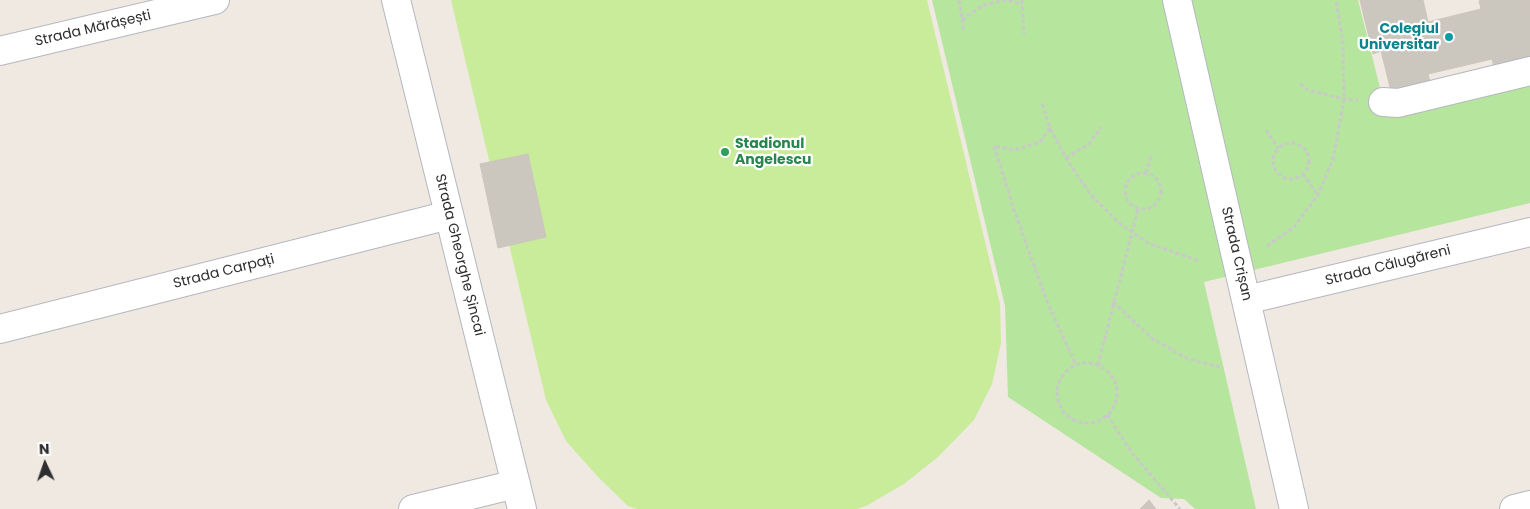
<!DOCTYPE html>
<html>
<head>
<meta charset="utf-8">
<style>
	body { margin:0 }
	#map { position:relative; width:1530px; height:509px; overflow:hidden; background:#efe9e1; font-family:Poppins,sans-serif }
	canvas { display:block }
	.north { position:absolute; left:20px; top:439px; width:50px; height:50px; -webkit-text-stroke:4px #fff; paint-order:stroke; rotate:357deg; font-size:14px; font-weight:700; line-height:20px; text-align:center; color:#2e2e2e }
	.north::after { content:''; display:block; margin:auto; width:18px; height:22px; background:#2e2e2e; clip-path:polygon(50% 0,100% 100%,50% 72%,0 100%) }
</style>
</head>
<body>
<div id="map">
<canvas width="1530" height="509"></canvas>
<div class="north">N</div>
</div>
<script>
const ctx = document.querySelector('canvas').getContext('2d');
ctx.lineJoin = 'round';
function fill(path, color) {
  ctx.fillStyle = color;
  ctx.fill(path, 'evenodd');
}
function shape(rows) {
  const path = new Path2D();
  for (const r of rows) {
    if (r.length === 3) {
      path.moveTo(r[0] + r[2], r[1]);
      path.arc(r[0], r[1], r[2], 0, 2 * Math.PI);
      continue;
    }
    path.moveTo(r[0], r[1]);
    for (let i = 2; i < r.length; i += 2) path.lineTo(r[i], r[i + 1]);
  }
  return path;
}
function stroke(path, color, width, dash) {
  ctx.strokeStyle = color;
  ctx.lineWidth = width;
  ctx.lineCap = dash ? 'butt' : 'round';
  ctx.setLineDash(dash || []);
  ctx.stroke(path);
}
function write(font, color, halo, rows, align = 'center') {
  ctx.font = font + ' Poppins,sans-serif';
  ctx.lineWidth = 4.5;
  ctx.setLineDash([]);
  ctx.textBaseline = 'middle';
  ctx.strokeStyle = halo;
  ctx.fillStyle = color;
  for (const [text, x, y, turn = 0] of rows) {
    ctx.save();
    ctx.translate(x, y);
    ctx.rotate((+turn || 0) * Math.PI / 180);
    ctx.textAlign = isNaN(turn) ? turn : align;
    if (halo) ctx.strokeText(text, 0, 0);
    ctx.fillText(text, 0, 0);
    ctx.restore();
  }
}
const green = shape([
	[932,0,1358,0,1387,116,1530,80,1530,203,1204,282,1256,509,1195,509,1184,499,1161,498,1008,397,1005,306]
]);
const pitch = shape([
	[451,0,927,0,1000,304,1001,343,992,384,974,420,938,457,904,484,866,506,857,509,637,509,628,506,598,477,566,441,546,400]
]);
const building = shape([
	[1360,0,1423,0,1428,22,1481,9,1479,1,1483,0,1530,0,1530,58,1494,67,1492,59,1428,74,1432,90,1393,99,1381,51,1373,54,1360,0],
	[528,154,546,237,498,248,480,164,528,154],
	[1149,500,1156,509,1140,509,1149,500]
]);
const path = shape([
	[959,0,964,32],
	[1022,0,1024,34],
	[962,20,983,5,1006,0,1022,4],
	[1300,84,1308,90,1344,99,1358,100],
	[1042,104,1050,128,1066,158,1090,194,1119,223,1148,243,1199,261],
	[1050,128,1040,142,1015,150,994,146,1014,210,1046,299,1076,365],
	[1266,130,1278,148],
	[1291,161,18],
	[1066,158,1089,144,1101,127],
	[1143,191,18],
	[1146,173,1152,154],
	[1303,174,1318,195],
	[1267,246,1293,228,1318,195,1333,159,1344,99,1343,44,1336,0],
	[1113,302,1153,339,1188,359,1223,368],
	[1087,393,30],
	[1098,365,1138,209],
	[1107,415,1133,454,1180,509]
]);
const minor = shape([
	[396,0,522,509],
	[1177,0,1294,509],
	[0,51,215,0],
	[1383,102,1398,103,1530,71],
	[1246,300,1530,232],
	[0,329,449,215],
	[413,509,516,484],
	[1514,509,1530,505]
]);
const markers = [
	[1449,37,5,"#0f9aa8"],
	[725,152,5,"#2e9e5b"]
];
const streetNames = [
	["Strada Mărășești",93,29,-13],
	["Strada Crișan",1236,254,77],
	["Strada Gheorghe Șincai",459,255,76],
	["Strada Călugăreni",1388,266,-14],
	["Strada Carpați",224,272,-14]
];
const cultureNames = [
	["Colegiul",1439,29],
	["Universitar",1439,45]
];
const leisureNames = [
	["Stadionul",735,144],
	["Angelescu",735,160]
];
fill(green, '#b6e59e');
fill(pitch, '#c9ec9a');
fill(building, '#cbc7bf');
stroke(building, '#cbc5ba', 1);
stroke(minor, '#b4b7c1', 30);
stroke(path, '#c9c9c9', 3, [4, 2.5]);
stroke(minor, '#fff', 28);
for (const [x, y, r, color] of markers) {
  const dot = new Path2D();
  dot.arc(x, y, r, 0, 2 * Math.PI);
  ctx.fillStyle = color;
  ctx.fill(dot);
  stroke(dot, '#fff', 2);
}
write('14px', '#2e2e2e', '#fff', streetNames);
write('bold 14px', '#0d838f', '#fff', cultureNames, 'right');
write('bold 14px', '#27864d', '#fff', leisureNames, 'left');
</script>
</body>
</html>
